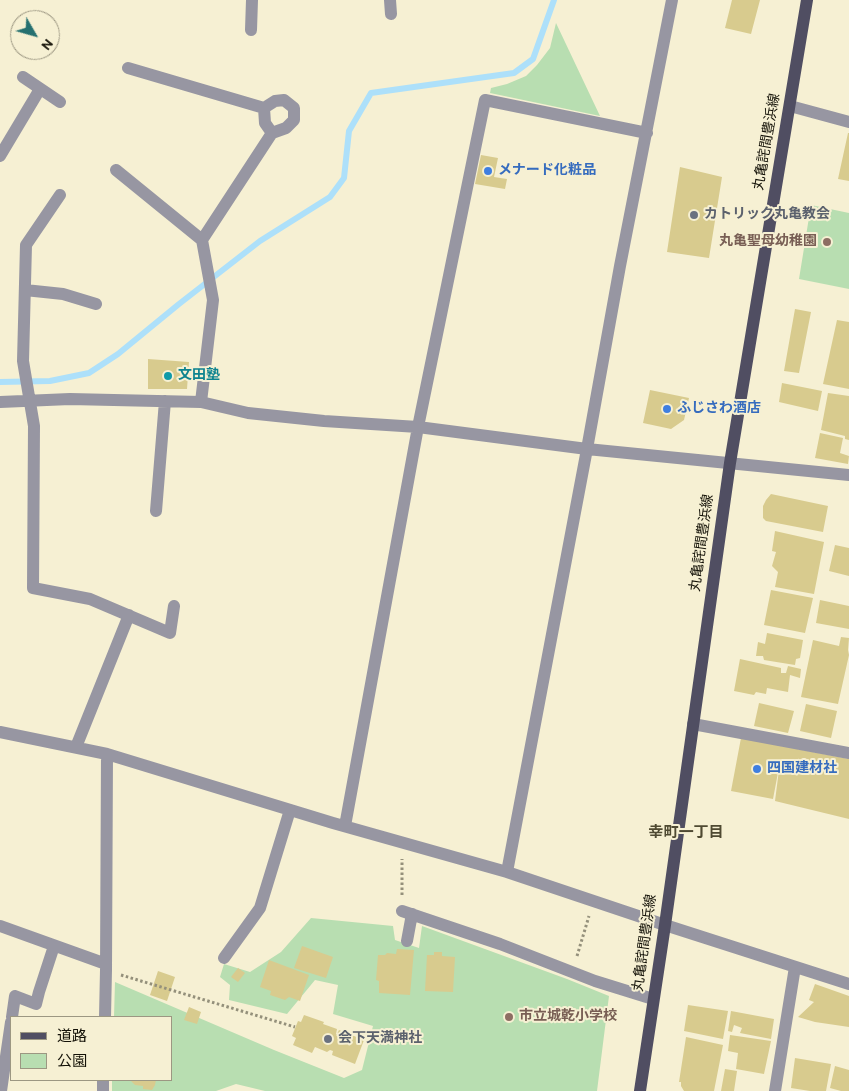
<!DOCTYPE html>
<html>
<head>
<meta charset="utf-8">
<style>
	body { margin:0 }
	#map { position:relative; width:849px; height:1091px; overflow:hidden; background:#f6f0d3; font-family:Overpass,"Noto Sans JP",sans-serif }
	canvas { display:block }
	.legend { position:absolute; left:10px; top:1016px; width:162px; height:65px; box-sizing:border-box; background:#f6f0d3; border:1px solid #9c9782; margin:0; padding:6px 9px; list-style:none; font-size:15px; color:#141208 }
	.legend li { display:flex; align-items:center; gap:10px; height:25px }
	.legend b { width:25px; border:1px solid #9c9782 }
	.north { position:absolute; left:10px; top:10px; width:50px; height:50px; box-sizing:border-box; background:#f6f0d3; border:1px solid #9c9782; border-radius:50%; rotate:128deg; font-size:14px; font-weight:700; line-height:20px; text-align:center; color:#141208 }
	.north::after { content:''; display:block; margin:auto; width:18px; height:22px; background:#257070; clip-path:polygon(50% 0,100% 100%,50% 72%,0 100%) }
</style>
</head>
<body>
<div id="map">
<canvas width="849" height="1091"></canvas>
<ul class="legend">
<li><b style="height:6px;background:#504e62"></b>道路</li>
<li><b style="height:14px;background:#b8deb1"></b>公園</li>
</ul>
<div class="north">N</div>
</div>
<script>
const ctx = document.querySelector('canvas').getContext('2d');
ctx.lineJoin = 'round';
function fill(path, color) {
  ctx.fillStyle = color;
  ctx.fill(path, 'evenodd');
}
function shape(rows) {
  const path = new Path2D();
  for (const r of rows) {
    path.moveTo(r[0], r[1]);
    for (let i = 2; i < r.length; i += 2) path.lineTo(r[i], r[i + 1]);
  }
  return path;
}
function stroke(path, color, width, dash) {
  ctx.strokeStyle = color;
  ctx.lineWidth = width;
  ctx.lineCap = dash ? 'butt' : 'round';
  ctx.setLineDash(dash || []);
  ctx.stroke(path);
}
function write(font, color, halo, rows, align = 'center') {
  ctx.font = font + ' Overpass,"Noto Sans JP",sans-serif';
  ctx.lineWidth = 4;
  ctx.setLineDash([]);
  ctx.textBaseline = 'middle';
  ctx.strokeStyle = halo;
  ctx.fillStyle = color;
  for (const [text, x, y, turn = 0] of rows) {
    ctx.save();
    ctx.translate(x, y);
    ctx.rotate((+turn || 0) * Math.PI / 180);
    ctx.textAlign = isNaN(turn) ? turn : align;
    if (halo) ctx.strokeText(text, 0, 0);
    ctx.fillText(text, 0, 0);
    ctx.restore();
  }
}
const green = shape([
	[556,23,600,116,490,93,491,88,507,84,526,76,537,65,550,48],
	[811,205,849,213,849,289,799,279],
	[311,918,393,926,395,940,419,948,422,926,567,979,609,996,597,1091,265,1091,236,1084,216,1091,112,1091,112,1080,171,1080,171,1017,114,1017,115,982,274,1050,344,1078,362,1070,373,1026,333,1014,338,985,315,980,287,1014,229,1000,230,985,220,977,224,964,250,972,281,952]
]);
const stream = shape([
	[0,382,50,381,89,373,118,354,179,304,260,241,330,197,344,178,349,131,371,93,514,73,533,59,554,0]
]);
const building = shape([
	[732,0,760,0,751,34,725,28],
	[848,133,849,133,849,181,838,179],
	[481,155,498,158,494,177,507,179,505,189,475,184],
	[680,167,722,177,709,258,667,252],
	[795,309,811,312,799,373,784,371],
	[837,320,849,322,849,389,823,384],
	[148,359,189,362,187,389,148,389],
	[782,383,822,391,818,411,779,402],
	[650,390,689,398,684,420,671,429,643,423],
	[828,393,849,396,849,440,845,439,845,436,821,430],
	[820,433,843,438,840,453,849,456,848,464,815,458],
	[771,494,828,506,823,532,766,521,763,518,763,506,766,500],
	[775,531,824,542,814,594,775,587,778,572,772,566,776,552,772,551],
	[835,545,849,548,849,576,829,571],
	[771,590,813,598,805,633,764,625],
	[820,600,849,606,849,629,816,623],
	[767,633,803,640,800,658,796,659,795,665,764,660,763,656,756,656,758,642,765,644],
	[841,637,849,638,848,650,849,655,838,704,801,697,813,640,839,646],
	[740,659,781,668,781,673,786,673,788,666,801,669,800,678,790,675,788,692,767,688,766,694,756,692,754,695,734,691],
	[759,703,794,711,788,733,754,726],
	[806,704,837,711,831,738,800,731],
	[741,738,849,759,849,819,775,801,780,762,773,799,731,791],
	[302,946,333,957,326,978,294,968],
	[397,949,414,950,410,995,379,993,379,981,376,980,378,955,385,955,387,953,396,954],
	[434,952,442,952,442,956,455,957,453,992,425,991,427,955,434,955],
	[269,960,309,975,300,1001,289,997,285,1000,270,995,271,991,260,987],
	[238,968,245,973,238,982,231,977],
	[158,971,175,977,167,1001,150,995],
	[815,984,849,996,849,1027,815,1022,798,1017,814,1002,809,1000],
	[688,1005,728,1011,723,1039,684,1031],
	[189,1007,201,1012,197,1024,184,1020],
	[731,1011,774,1019,771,1039,740,1033,742,1028,734,1025,732,1032,728,1031],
	[304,1015,324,1022,323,1024,337,1029,336,1034,337,1034,339,1030,364,1040,355,1064,332,1055,333,1051,330,1050,327,1052,315,1047,312,1053,293,1045,296,1038,292,1036,298,1021,301,1022],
	[730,1035,771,1041,764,1074,736,1069,738,1053,728,1051],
	[686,1037,723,1045,714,1091,684,1091,681,1086,681,1082,679,1082],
	[795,1058,831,1064,826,1091,810,1091,791,1088],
	[835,1066,849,1070,849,1091,841,1091,830,1088],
	[725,1069,737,1071,734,1091,721,1091],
	[131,1080,156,1080,155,1085,152,1090,143,1089,143,1086,135,1085,131,1081]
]);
const path = shape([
	[402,895,402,859],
	[577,956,589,916],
	[121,975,295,1027]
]);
const minor = shape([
	[390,0,391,14],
	[251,30,252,0],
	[128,68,264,108],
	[23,77,60,102],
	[790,106,849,122],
	[0,156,40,89],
	[116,170,202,240,213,300,201,402],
	[60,195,26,245,23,361,34,426,33,588,90,599,170,633,174,606],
	[202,240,272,133,286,128,294,120,294,108,284,100,275,101,264,108,265,123,272,133],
	[25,290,63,294,96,304],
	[0,402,70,399,201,402,248,413,324,421,418,427,587,449,849,475],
	[156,511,165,401],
	[693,724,849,753],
	[0,732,107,754,333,823,507,872,665,925,849,984],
	[76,747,129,615],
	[345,826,418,427,485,100,647,133],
	[507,872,587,449,620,266,672,0],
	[402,911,500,944,595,981,653,999],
	[0,926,106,964],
	[407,941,412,914],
	[224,958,260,908,290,810],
	[12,1017,15,996,36,1004,39,992,54,946],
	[105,1017,106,970,107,754],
	[1,1091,11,1022],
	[103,1091,103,1080],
	[775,1091,795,967]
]);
const major = shape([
	[640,1091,665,925,730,463,807,0]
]);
const markers = [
	[488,171,5,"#3f7fe0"],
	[694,215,5,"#6b7280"],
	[827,242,5,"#8d6e63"],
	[168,376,5,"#0f9aa8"],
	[667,409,5,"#3f7fe0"],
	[757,769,5,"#3f7fe0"],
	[509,1017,5,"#8d6e63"],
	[328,1039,5,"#6b7280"]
];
const streetNames = [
	["丸亀詫間豊浜線",768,142,-80],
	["丸亀詫間豊浜線",703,543,-82],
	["丸亀詫間豊浜線",646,943,-82]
];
const shopNames = [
	["メナード化粧品",498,171],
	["ふじさわ酒店",677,409],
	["四国建材社",767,769]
];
const worshipNames = [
	["カトリック丸亀教会",704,215],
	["会下天満神社",338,1039]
];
const educationNames = [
	["丸亀聖母幼稚園",817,242],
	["市立城乾小学校",519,1017,"left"]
];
const cultureNames = [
	["文田塾",178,376]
];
const neighbourhoodNames = [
	["幸町一丁目",686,834]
];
fill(green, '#b8deb1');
stroke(stream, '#ade0fa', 6);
fill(building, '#d8cb8e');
stroke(path, '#94907b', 3, [2.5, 2.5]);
stroke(minor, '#9796a2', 12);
stroke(major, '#504e62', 12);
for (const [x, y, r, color] of markers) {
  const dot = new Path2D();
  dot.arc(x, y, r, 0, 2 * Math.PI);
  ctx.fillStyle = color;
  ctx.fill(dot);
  stroke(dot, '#f6f0d3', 2);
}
write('14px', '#141208', '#f6f0d3', streetNames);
write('bold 14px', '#366cbe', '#f6f0d3', shopNames, 'left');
write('bold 14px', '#5b616d', '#f6f0d3', worshipNames, 'left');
write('bold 14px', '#785e54', '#f6f0d3', educationNames, 'right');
write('bold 14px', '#0d838f', '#f6f0d3', cultureNames, 'left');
write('bold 15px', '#4f4a32', '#f6f0d3', neighbourhoodNames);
</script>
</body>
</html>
